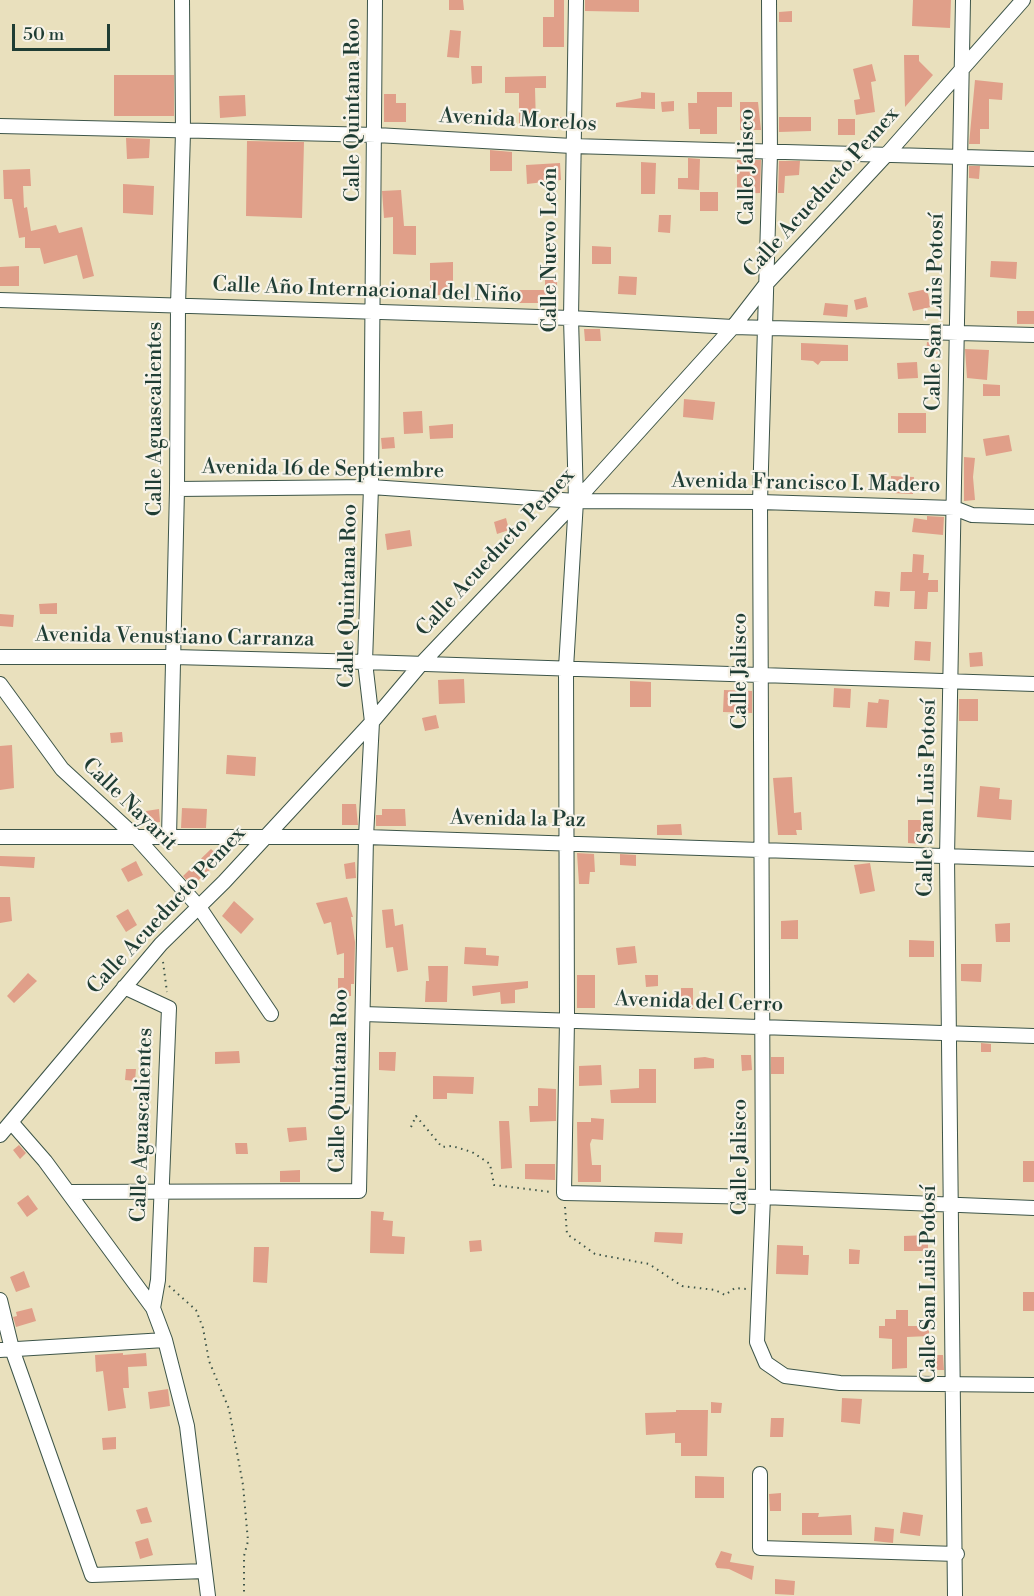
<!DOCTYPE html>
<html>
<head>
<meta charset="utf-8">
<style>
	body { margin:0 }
	#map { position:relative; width:1034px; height:1596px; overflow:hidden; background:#e9e0bd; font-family:"Libre Bodoni",serif }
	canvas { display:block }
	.scale { position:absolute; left:12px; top:24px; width:98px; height:27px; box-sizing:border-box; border:3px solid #1f3d34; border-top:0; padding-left:8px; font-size:18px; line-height:21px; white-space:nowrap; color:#1f3d34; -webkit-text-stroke:4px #f7f3e8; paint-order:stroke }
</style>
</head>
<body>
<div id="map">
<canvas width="1034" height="1596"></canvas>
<div class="scale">50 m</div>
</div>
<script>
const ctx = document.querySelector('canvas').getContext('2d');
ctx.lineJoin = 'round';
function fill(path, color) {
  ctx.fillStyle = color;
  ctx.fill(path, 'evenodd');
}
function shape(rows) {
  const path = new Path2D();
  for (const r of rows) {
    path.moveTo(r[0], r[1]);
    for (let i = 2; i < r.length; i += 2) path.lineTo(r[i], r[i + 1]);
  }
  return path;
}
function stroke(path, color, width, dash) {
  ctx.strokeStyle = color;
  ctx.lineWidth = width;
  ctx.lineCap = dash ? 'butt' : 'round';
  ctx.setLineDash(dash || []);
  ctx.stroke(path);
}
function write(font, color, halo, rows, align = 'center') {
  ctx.font = font + ' "Libre Bodoni",serif';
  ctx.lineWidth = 4.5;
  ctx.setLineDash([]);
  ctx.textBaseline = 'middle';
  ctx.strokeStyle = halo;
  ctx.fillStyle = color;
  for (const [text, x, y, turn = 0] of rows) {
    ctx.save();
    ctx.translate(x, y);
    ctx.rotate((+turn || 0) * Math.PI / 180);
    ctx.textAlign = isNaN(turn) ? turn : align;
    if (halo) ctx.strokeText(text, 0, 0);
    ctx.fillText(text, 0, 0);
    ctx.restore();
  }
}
const building = shape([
	[449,0,463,0,464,10,449,10],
	[554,0,564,0,564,47,543,47,543,17,554,17],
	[585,0,639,0,639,12,585,11],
	[913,0,951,0,950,28,912,26],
	[792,11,792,22,779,22,779,12],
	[450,30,461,31,459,58,447,57],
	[904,55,919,55,919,61,933,75,905,107],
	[872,64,876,81,871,82,875,112,856,115,854,100,860,99,853,69],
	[471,66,482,66,482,83,472,84],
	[114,75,174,75,174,116,114,116],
	[546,76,546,88,535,88,536,125,519,125,519,93,505,93,505,77],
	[975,80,1003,83,1002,100,989,99,989,129,980,129,980,144,969,144],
	[641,92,655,93,655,109,616,107,616,103,641,98],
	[697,92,732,92,732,107,717,107,717,134,700,134,700,129,689,129,688,103,697,103],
	[384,94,396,94,396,103,406,103,406,122,384,122],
	[245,95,246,116,220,118,219,96],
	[674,101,674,111,662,112,661,102],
	[740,102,758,102,761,130,740,130],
	[552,117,565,117,565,128,552,127],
	[779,117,811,117,811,131,779,132],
	[838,119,855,119,855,135,838,135],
	[126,138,150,139,149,158,127,159],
	[247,141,304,142,302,218,246,216],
	[490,150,512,152,512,171,490,171],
	[688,158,700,159,699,190,678,189,678,178,688,178],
	[737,160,761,160,760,193,737,194],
	[779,161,800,161,799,175,785,176,784,193,778,193],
	[641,162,656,163,655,194,641,194],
	[560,163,561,180,527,184,526,165],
	[969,166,980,166,979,179,969,178],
	[30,169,31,186,23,186,24,208,27,207,31,231,56,225,59,233,82,227,94,276,83,279,77,255,44,264,40,248,25,248,25,237,19,238,12,199,4,199,3,170],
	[123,184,154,186,153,215,123,213],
	[401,190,404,226,416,226,416,255,393,254,393,217,384,218,382,191],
	[700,192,718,192,718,211,700,211],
	[659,215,671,215,670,233,658,232],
	[592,246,611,247,611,264,592,264],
	[991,261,1017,262,1016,279,990,277],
	[453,262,453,295,430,295,430,263],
	[19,266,19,286,0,286,0,267],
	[545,275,557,275,557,303,512,303,512,290,545,290],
	[619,276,637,277,636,295,618,294],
	[927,289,931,307,913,311,908,293],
	[866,297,868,307,856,310,854,300],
	[825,303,848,305,847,317,823,315],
	[1017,311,1034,311,1034,324,1017,324],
	[584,329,600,329,601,341,585,341],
	[927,342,941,343,940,354,926,353],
	[801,343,848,345,848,361,821,361,818,365,813,361,801,360],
	[965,349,989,350,987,380,967,378],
	[917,362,918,378,898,379,897,363],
	[983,384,1000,385,1000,396,983,396],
	[684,399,715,402,713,420,683,417],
	[422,411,423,433,404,434,403,412],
	[898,413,926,413,926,433,898,433],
	[453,424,453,438,430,439,429,426],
	[1009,435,1012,451,986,456,983,439],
	[394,437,395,448,382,449,381,438],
	[964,457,975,458,973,477,975,500,964,501],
	[891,476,914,477,913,494,891,493],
	[927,516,944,517,943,535,912,532,914,518,927,520],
	[506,518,509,530,497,534,494,522],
	[410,530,412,546,387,550,385,534],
	[913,554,924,555,923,573,929,573,928,580,938,580,938,592,928,592,927,609,914,609,915,591,900,591,901,572,912,572],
	[875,591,890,592,889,607,874,606],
	[57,603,57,614,40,614,39,604],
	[0,614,14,615,13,627,0,626],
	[915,641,931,642,930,661,914,660],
	[982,652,983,666,970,667,969,653],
	[464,679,465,703,439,704,438,680],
	[630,681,651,682,651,707,630,707],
	[834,688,851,689,850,708,833,707],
	[724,690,752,691,752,713,723,712],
	[879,699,889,700,887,728,866,727,868,702,878,703],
	[959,699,978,699,978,721,959,721],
	[436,715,439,728,425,731,422,718],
	[122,732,123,742,111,743,110,733],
	[12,745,14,788,0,790,0,746],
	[227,755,256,757,255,776,226,774],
	[792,777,794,813,801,812,802,830,796,830,797,835,778,835,773,778],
	[980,786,1000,788,999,799,1012,800,1011,820,977,817],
	[342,804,356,804,358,825,342,825],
	[182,808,207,809,206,828,181,828],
	[159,809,160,822,148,824,146,811],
	[382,809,405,809,406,826,376,826,376,815,382,815],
	[908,820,928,820,928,830,920,830,920,844,908,843],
	[681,824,682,835,657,835,657,825],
	[211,849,222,859,192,886,183,876],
	[577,853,594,854,595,872,590,872,589,884,579,884],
	[620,854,636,855,636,866,620,865],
	[0,856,35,857,34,868,0,866],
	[136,861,143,875,128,882,121,869],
	[355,862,356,878,346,879,344,864],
	[870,863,875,891,860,894,854,865],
	[0,897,10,897,12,921,0,923],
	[347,897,353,917,351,917,355,942,354,984,351,984,351,996,338,996,338,978,344,978,344,953,337,955,331,922,324,924,316,903],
	[234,901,254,919,241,934,222,916],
	[128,909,137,925,126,932,116,916],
	[393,909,395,926,403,924,408,970,397,972,393,947,386,948,382,910],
	[798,920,798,939,781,939,781,921],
	[1010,923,1010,942,996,942,995,924],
	[909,940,934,941,934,957,909,957],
	[635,946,637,963,618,965,616,948],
	[465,947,486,948,486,955,499,956,498,966,464,964],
	[961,964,982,964,981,982,961,981],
	[428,966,448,966,447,1002,425,1002,426,981,429,981],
	[28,973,37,981,14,1003,7,996],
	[577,975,595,975,595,1008,577,1008],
	[645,975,658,975,658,986,646,987],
	[528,981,528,988,515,990,515,1003,501,1004,500,992,473,996,472,986],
	[681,988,693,988,693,1009,681,1009],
	[981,1043,991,1044,991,1052,981,1052],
	[239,1051,240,1063,215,1064,215,1052],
	[379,1052,396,1052,395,1071,379,1070],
	[741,1055,751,1055,752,1070,742,1071],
	[705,1057,714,1059,714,1068,694,1069,694,1058],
	[771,1057,784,1057,784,1074,771,1074],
	[601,1065,602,1085,579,1086,579,1066],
	[126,1069,136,1069,135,1081,125,1080],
	[639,1069,656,1069,656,1103,611,1103,610,1090,639,1088],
	[433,1076,474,1077,473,1094,447,1093,447,1099,433,1099],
	[538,1088,556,1089,556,1121,530,1122,529,1106,538,1106],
	[591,1118,604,1119,603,1140,592,1139,590,1144,592,1165,601,1165,601,1182,578,1182,577,1122,591,1122],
	[499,1121,509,1121,512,1168,501,1169],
	[306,1127,307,1140,289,1142,287,1128],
	[235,1143,247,1143,248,1154,236,1154],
	[19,1145,26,1153,20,1159,13,1150],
	[1023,1161,1034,1161,1034,1182,1023,1182],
	[525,1164,555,1164,555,1180,525,1179],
	[300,1170,300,1182,280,1182,280,1171],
	[28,1195,38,1209,27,1217,17,1203],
	[371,1211,384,1212,383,1220,393,1221,392,1236,405,1237,404,1254,370,1253],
	[655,1232,683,1233,682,1244,654,1242],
	[928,1235,928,1251,904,1251,904,1236],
	[481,1240,482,1251,470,1252,469,1241],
	[777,1245,803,1246,803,1255,809,1255,808,1275,776,1274],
	[254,1247,269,1247,267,1283,253,1282],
	[849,1249,860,1250,859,1264,849,1264],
	[24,1271,30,1287,16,1292,10,1277],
	[1023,1292,1034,1292,1034,1311,1023,1311],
	[32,1308,36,1321,16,1327,13,1317,17,1316,16,1312],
	[896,1310,908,1310,908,1326,929,1326,929,1336,907,1337,907,1368,892,1369,892,1339,879,1338,879,1326,885,1326,885,1319,896,1319],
	[123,1353,123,1355,146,1353,147,1366,128,1367,129,1388,123,1388,126,1408,108,1411,103,1371,96,1372,95,1355],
	[930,1355,943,1355,944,1370,930,1370],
	[168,1389,170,1406,150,1409,148,1392],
	[842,1398,862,1399,860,1424,841,1422],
	[711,1402,722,1403,721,1413,711,1413],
	[676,1410,708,1410,707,1456,681,1456,681,1443,675,1443,675,1433,646,1435,645,1413,676,1412],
	[771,1418,784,1418,783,1437,770,1437],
	[116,1437,116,1449,103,1450,102,1438],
	[695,1476,724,1477,724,1498,695,1498],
	[781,1493,781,1511,770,1511,769,1494],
	[147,1507,152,1522,141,1524,136,1510],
	[903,1512,923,1515,920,1536,900,1533],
	[802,1513,819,1513,818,1517,851,1515,852,1535,802,1535],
	[875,1527,894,1529,893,1543,874,1541],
	[148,1538,153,1555,140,1559,135,1542],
	[721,1551,732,1554,730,1562,754,1566,752,1580,729,1569,717,1568,715,1564],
	[775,1579,795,1581,794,1595,775,1594]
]);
const path = shape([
	[163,962,167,992],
	[411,1127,416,1116,442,1147,452,1146,472,1152,490,1164,494,1185,551,1192],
	[565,1207,567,1234,595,1254,649,1264,682,1286,715,1290,725,1295,735,1288,747,1289],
	[169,1286,196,1310,203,1328,209,1361,229,1409,243,1485,248,1541,244,1556,244,1596]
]);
const minor = shape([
	[576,0,571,318,576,501,566,668,567,1020,564,1193,763,1197,1034,1208],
	[769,0,770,153,760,502,763,1197,757,1342,766,1363,785,1376,840,1383,1034,1385],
	[0,126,376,135,572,146,1034,159],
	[0,300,571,318,733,327,1034,335],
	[177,489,371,487,576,501,760,502,954,508,972,515,1034,517],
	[0,657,174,657,365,662,1034,684],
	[0,684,62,769,137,838,199,907,271,1014],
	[0,837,366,837,1034,859],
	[169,837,177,489,178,306,183,132,182,0],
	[124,987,169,1008,158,1280,153,1308],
	[363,1014,1034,1036],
	[11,1122,45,1161,153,1308,165,1340,187,1426,208,1596],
	[0,1135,161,944,224,882,372,722,421,664,576,501,733,327,767,283,888,153,1023,0],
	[69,1192,359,1191,366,837,372,722,365,662,371,487,375,0],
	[0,1300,12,1349,92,1575,205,1571],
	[0,1350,165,1340],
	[760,1474,760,1548,957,1554],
	[955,1596,947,857,963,0]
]);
const streetNames = [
	["Calle Quintana Roo",354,110,-90],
	["Avenida Morelos",518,121,3],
	["Calle Jalisco",748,167,-90],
	["Calle Acueducto Pemex",822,193,-48],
	["Calle Nuevo León",551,250,-90],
	["Calle Año Internacional del Niño",367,291,2],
	["Calle San Luis Potosí",936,312,-89],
	["Calle Aguascalientes",156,419,-90],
	["Avenida 16 de Septiembre",323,470,1],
	["Avenida Francisco I. Madero",806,484,1],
	["Calle Acueducto Pemex",496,553,-47],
	["Calle Quintana Roo",349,596,-89],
	["Avenida Venustiano Carranza",175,638,1],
	["Calle Jalisco",741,671,-90],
	["Calle San Luis Potosí",928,798,-89],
	["Calle Nayarit",129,805,44],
	["Avenida la Paz",518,820,1],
	["Calle Acueducto Pemex",167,911,-47],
	["Avenida del Cerro",699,1003,2],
	["Calle Quintana Roo",340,1081,-89],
	["Calle Aguascalientes",143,1125,-88],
	["Calle Jalisco",741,1157,-90],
	["Calle San Luis Potosí",930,1284,-90]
];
fill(building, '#e09f89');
stroke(minor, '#3d5549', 16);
stroke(path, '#3d5549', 2, [1.5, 4.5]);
stroke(minor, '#fff', 14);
write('21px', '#1f3d34', '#f7f3e8', streetNames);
</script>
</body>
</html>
